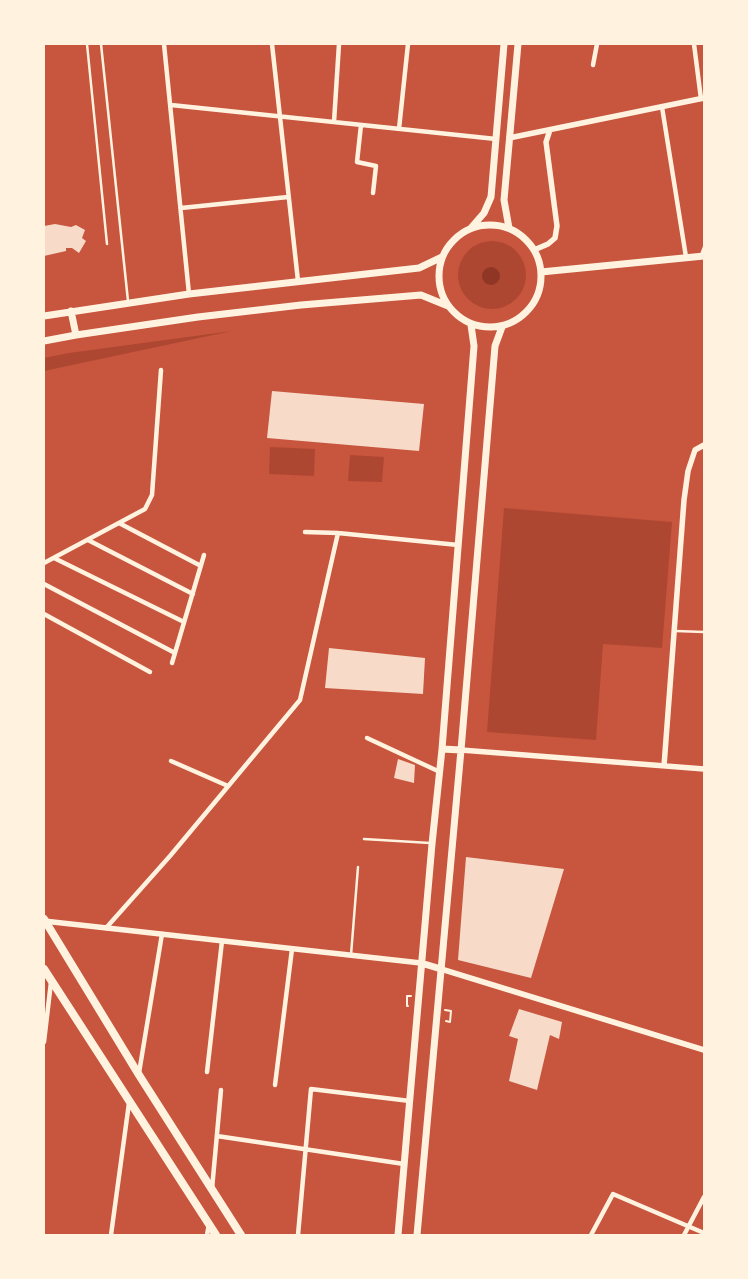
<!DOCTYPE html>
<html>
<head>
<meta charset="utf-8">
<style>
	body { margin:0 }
	#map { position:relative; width:748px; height:1279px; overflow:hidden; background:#c8553d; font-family:Cabin,sans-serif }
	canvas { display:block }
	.frame { position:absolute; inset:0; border:45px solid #fff3e0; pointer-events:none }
</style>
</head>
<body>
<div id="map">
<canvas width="748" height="1279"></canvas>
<div class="frame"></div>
</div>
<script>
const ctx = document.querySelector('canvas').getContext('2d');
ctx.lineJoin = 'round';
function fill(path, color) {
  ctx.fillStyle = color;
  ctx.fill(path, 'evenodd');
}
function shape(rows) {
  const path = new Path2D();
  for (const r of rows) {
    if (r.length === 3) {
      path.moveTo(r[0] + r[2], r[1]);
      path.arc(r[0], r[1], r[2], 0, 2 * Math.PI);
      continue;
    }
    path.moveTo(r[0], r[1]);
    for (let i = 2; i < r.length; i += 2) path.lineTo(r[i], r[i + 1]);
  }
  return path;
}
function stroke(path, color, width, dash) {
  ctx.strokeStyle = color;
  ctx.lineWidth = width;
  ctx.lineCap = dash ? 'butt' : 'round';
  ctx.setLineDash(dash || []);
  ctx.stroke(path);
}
const green = shape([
	[492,275,34],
	[232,331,44,371,44,358,69,353],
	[270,447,315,449,314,476,269,474],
	[350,455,384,457,382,482,348,481],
	[504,508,672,522,662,648,603,644,596,740,487,732]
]);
const water = shape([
	[491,276,9]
]);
const building = shape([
	[55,224,71,227,76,225,85,230,82,238,86,241,79,253,72,248,66,248,66,251,44,256,44,226],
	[272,391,424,404,419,451,267,438],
	[329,648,425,658,423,694,325,688],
	[398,759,415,765,414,783,394,778],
	[466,857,564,869,531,978,458,960],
	[519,1009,562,1022,559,1039,550,1035,537,1090,509,1081,518,1039,509,1036]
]);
const path = shape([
	[408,1006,407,1006,407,996,411,996],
	[445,1010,451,1011,450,1022,446,1021]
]);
const service = shape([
	[87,44,107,244],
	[101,44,128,301],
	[701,255,704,247],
	[676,631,704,632],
	[364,839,430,843],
	[351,955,358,867]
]);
const minor = shape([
	[164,44,189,294],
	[272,44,298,281],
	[694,44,701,99],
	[593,65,597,44],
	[171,105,496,139],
	[662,107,686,257],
	[334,122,339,44],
	[361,125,357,162,376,166,373,193],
	[399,129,408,44],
	[181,208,288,197],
	[119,523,201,566],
	[305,532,338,533,458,545],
	[88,540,193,594],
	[54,558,184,622],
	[44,563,145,509,152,495,161,370],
	[44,584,175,653],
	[44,614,150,672],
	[172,663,204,555],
	[367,738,440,772],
	[171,761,228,786],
	[106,928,170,856,300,700,338,533],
	[44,1042,51,982],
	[207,1072,222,941],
	[139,1073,162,934],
	[275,1085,292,949],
	[217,1136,404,1164],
	[212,1189,221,1090],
	[111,1235,129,1103],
	[207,1235,209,1224],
	[298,1235,311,1089,410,1101],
	[591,1235,613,1194,704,1233],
	[684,1235,704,1197]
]);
const tertiary = shape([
	[509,138,704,98],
	[534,250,548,244,555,238,557,226,546,142,550,130],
	[461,750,704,769],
	[664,766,684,500,688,471,695,450,704,445],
	[44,921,421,963],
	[441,969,704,1050]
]);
const secondary = shape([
	[490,276,51],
	[471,228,484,213,491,197,504,44],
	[509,228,504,200,518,44],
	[541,272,704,256],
	[71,311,76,335],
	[44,316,189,294,419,268,442,257],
	[44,341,76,335,198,317,301,305,421,295,448,306],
	[442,749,461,750],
	[421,963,441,969],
	[398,1235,432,844,442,749,474,346,471,325],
	[417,1235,461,750,495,346,502,327]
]);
const primary = shape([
	[44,919,139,1075,241,1235],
	[44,969,216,1235]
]);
fill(green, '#ae4732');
fill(water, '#8f3625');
fill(building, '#f7dbc8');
stroke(path, '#fff3e0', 2);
stroke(service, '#fff3e0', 2.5);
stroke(minor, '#fff3e0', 4.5);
stroke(tertiary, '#fff3e0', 5.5);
stroke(secondary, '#fff3e0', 7);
stroke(primary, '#fff3e0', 8);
</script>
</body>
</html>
